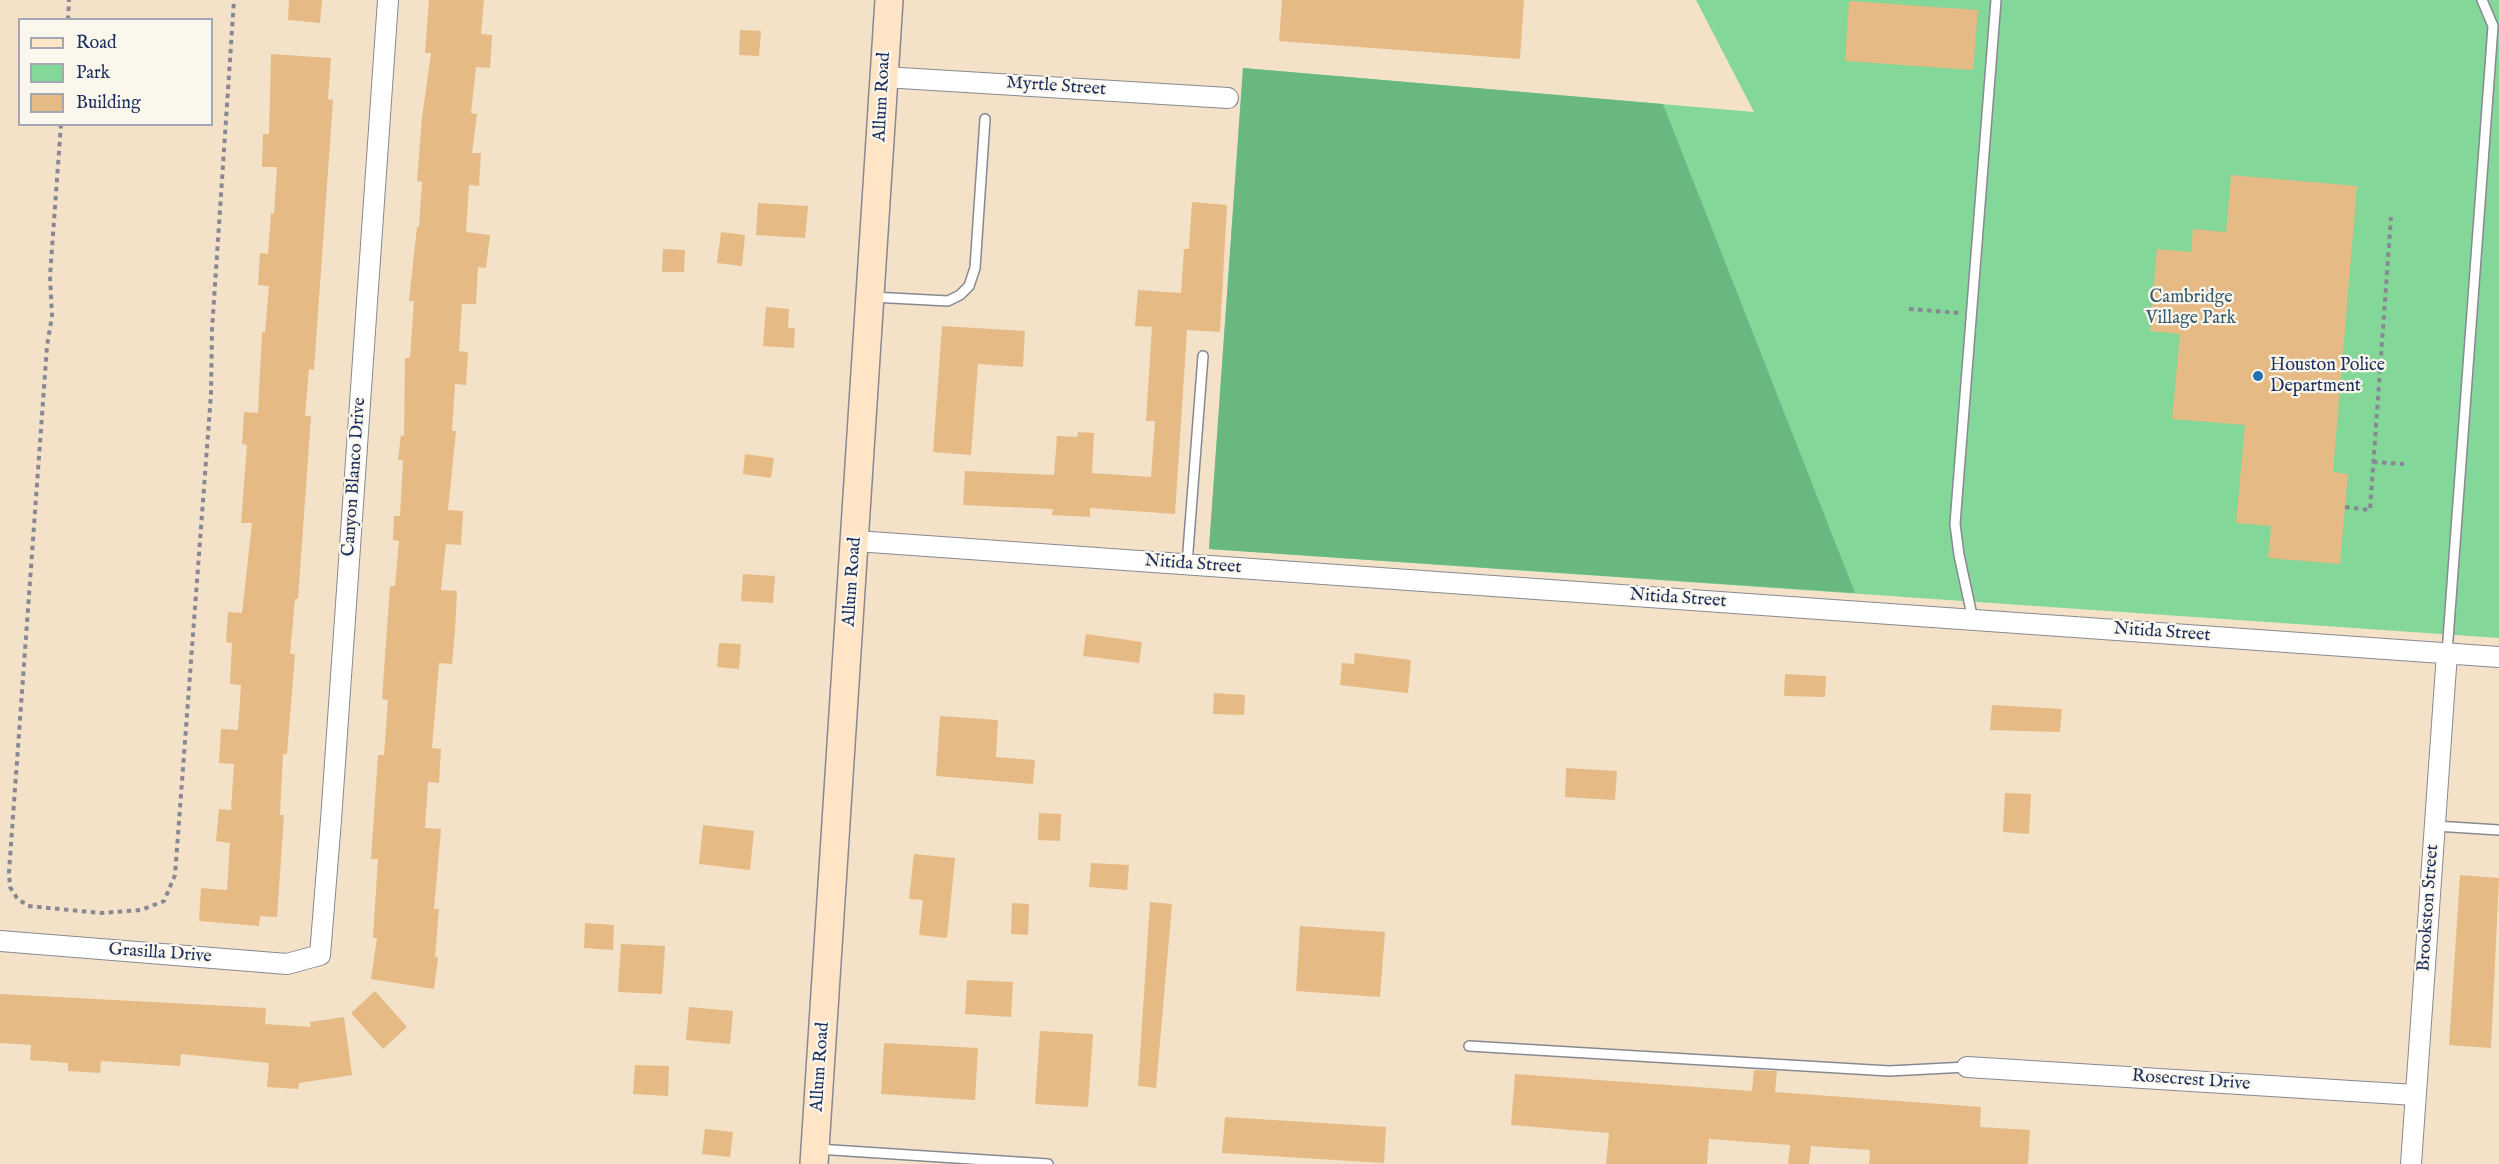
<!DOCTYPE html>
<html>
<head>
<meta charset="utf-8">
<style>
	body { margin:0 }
	#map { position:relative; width:2499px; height:1164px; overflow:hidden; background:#f4e2c8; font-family:"IM FELL English",serif }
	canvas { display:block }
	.legend { position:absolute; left:18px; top:18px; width:195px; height:108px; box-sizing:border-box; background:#fbf7ec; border:2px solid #a1a7b3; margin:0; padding:8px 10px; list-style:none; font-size:18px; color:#1b2f5e }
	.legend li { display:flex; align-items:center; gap:12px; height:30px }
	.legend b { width:30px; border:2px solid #a1a7b3 }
</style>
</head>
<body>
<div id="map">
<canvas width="2499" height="1164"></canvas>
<ul class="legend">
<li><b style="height:8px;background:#ffe4c6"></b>Road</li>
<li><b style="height:16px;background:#83d799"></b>Park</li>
<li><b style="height:16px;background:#e5ba85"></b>Building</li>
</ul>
</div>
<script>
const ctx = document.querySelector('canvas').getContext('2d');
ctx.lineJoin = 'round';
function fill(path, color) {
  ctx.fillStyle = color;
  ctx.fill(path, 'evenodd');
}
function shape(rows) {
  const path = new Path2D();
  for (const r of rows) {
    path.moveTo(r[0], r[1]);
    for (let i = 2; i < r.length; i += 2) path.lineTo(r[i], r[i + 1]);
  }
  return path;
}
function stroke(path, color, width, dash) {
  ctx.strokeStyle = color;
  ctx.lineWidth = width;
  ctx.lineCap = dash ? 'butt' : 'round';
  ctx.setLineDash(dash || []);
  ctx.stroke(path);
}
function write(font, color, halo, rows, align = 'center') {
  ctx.font = font + ' "IM FELL English",serif';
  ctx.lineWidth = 4.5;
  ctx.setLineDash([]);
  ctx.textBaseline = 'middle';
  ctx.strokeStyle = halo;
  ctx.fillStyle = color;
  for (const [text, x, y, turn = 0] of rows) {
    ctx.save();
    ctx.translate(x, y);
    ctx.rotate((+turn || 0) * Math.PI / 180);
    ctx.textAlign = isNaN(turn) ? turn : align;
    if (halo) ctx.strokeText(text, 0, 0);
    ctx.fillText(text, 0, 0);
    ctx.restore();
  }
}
const green = shape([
	[1696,0,2499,0,2499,638,1209,549,1243,68,1754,112]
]);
const forest = shape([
	[1243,68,1663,104,1855,593,1209,549]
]);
const building = shape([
	[289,0,322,0,320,23,288,20],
	[429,0,484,0,481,34,492,35,490,68,476,67,471,113,477,114,472,153,481,153,479,186,469,185,466,232,490,235,486,268,478,267,476,304,462,304,459,351,468,352,466,385,455,384,452,431,456,431,448,510,463,511,461,545,446,544,441,590,457,591,455,631,452,664,439,663,432,748,441,749,439,783,428,782,425,828,441,829,434,909,439,909,435,957,438,958,434,989,371,979,377,938,373,938,378,859,371,859,378,755,384,755,388,700,382,699,390,586,395,586,399,541,393,540,394,516,400,516,403,460,398,460,401,435,404,436,405,358,410,358,414,301,409,301,417,227,419,227,422,182,417,181,422,118,431,53,425,53],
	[1282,0,1524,0,1520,59,1279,41],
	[1849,1,1978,10,1973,70,1845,61],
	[740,30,761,31,759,56,739,55],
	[271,54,331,58,328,99,333,100,314,370,309,369,305,416,311,416,298,599,295,599,290,654,295,654,287,754,283,754,280,815,284,815,277,917,260,916,259,926,199,921,201,888,227,890,230,843,216,841,219,809,231,810,234,764,219,763,221,729,238,730,241,685,230,684,232,643,226,642,228,612,242,613,252,523,241,523,247,445,242,444,244,412,258,413,262,332,265,333,269,286,258,285,260,253,268,254,271,213,274,214,277,167,262,167,263,134,269,134],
	[2231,175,2357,186,2333,472,2348,474,2340,564,2268,558,2271,526,2236,523,2245,425,2172,419,2180,334,2150,331,2157,249,2191,252,2193,229,2226,232],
	[1192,202,1227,205,1222,296,1220,332,1187,330,1175,514,1090,508,1090,517,1052,515,1053,509,963,505,965,471,1054,475,1057,436,1077,437,1078,432,1094,433,1092,473,1151,477,1155,421,1146,421,1152,327,1135,326,1138,290,1181,293,1184,249,1189,249],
	[758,203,808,206,805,238,756,235],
	[721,232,745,235,742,266,717,263],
	[663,249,685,250,684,272,662,272],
	[766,307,789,309,788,328,795,328,794,348,763,346],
	[942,326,1025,331,1023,367,978,364,971,455,933,452],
	[745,454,774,458,771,478,743,474],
	[743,574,775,576,773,603,741,601],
	[1086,634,1142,642,1139,663,1083,656],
	[719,643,741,644,739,669,717,667],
	[1355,653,1411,660,1408,693,1340,685,1342,663,1354,664],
	[1785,674,1826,676,1825,697,1784,696],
	[1214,693,1245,695,1244,715,1213,714],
	[1992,705,2062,709,2060,732,1990,730],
	[940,716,998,720,996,757,1035,760,1033,784,936,776],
	[1566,768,1617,771,1615,800,1565,797],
	[2005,793,2031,794,2029,834,2003,832],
	[1039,813,1061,814,1060,841,1038,840],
	[703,825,754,831,750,870,699,864],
	[914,854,955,858,947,938,919,935,923,900,909,899],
	[1091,863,1129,865,1127,890,1089,887],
	[2460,875,2499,878,2491,1048,2449,1045],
	[1150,902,1172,904,1156,1088,1138,1086],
	[1012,903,1029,904,1028,935,1011,934],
	[585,923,614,925,613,950,584,948],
	[1300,926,1385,932,1380,997,1296,991],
	[621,944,665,946,662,994,618,992],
	[967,980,1013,982,1011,1017,965,1014],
	[375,991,407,1027,383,1049,351,1013],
	[0,994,266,1008,265,1024,311,1027,310,1022,344,1017,352,1075,299,1083,298,1089,267,1087,269,1063,181,1054,180,1066,101,1061,100,1073,68,1071,68,1063,30,1060,31,1045,0,1043],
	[689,1007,733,1011,730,1044,686,1040],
	[1040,1031,1093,1034,1088,1107,1035,1104],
	[884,1043,978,1048,975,1100,881,1094],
	[635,1065,669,1066,668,1096,633,1094],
	[1754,1070,1777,1071,1775,1092,1981,1107,1980,1127,2030,1130,2028,1164,1869,1164,1870,1150,1811,1146,1809,1164,1788,1164,1790,1145,1709,1139,1707,1164,1606,1164,1609,1133,1511,1125,1515,1074,1752,1091],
	[1225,1117,1386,1127,1384,1163,1222,1153],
	[705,1129,733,1132,730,1157,702,1154]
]);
const path = shape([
	[68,20,69,0],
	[61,124,50,276,52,316,47,346,9,872,10,887,17,898,28,906,101,913,141,910,164,901,175,875,211,394,212,330,234,0],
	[1909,309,1959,313],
	[2373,462,2404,464],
	[2345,507,2370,510,2391,217]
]);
const lane = shape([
	[872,297,948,301,960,295,969,286,975,268,985,119],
	[1187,564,1203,356],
	[1973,620,1959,555,1955,524,1996,0],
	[2447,653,2493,26,2482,0],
	[2435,826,2499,830],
	[1469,1046,1889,1071,1967,1067],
	[817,1149,1048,1164]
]);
const street = shape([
	[884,77,1228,98],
	[856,541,2499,657],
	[0,941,287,964,320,955,331,820,388,0],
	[1967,1067,2415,1095],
	[2411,1164,2447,653]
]);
const secondary = shape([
	[814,1164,889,0]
]);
const markers = [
	[2258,376,6,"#1f6fb2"]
];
const streetNames = [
	["Myrtle Street",1056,87,4],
	["Allum Road",883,97,-87],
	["Canyon Blanco Drive",355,477,-86],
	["Nitida Street",1193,565,4],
	["Allum Road",853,582,-86],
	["Nitida Street",1678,599,4],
	["Nitida Street",2162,633,4],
	["Brookston Street",2429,908,-86],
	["Grasilla Drive",160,954,4],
	["Allum Road",821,1067,-86],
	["Rosecrest Drive",2191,1081,4]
];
const parkNames = [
	["Cambridge",2191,298],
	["Village Park",2191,319]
];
const poiNames = [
	["Houston Police",2270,366],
	["Department",2270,387]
];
fill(green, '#83d799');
fill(forest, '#6ab881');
fill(building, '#e5ba85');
stroke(lane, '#888893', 12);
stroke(street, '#888893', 22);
stroke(secondary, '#888893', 30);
stroke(path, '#888893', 4, [4.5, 4.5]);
stroke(lane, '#fff', 9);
stroke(street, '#fff', 20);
stroke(secondary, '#ffe4c6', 27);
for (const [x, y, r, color] of markers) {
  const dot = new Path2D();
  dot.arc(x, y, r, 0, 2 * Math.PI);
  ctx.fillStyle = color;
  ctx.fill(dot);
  stroke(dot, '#fbf7ec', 2);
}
write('18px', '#1b2f5e', '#fbf7ec', streetNames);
write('18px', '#35596d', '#fbf7ec', parkNames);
write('18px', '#1b2f5e', '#fbf7ec', poiNames, 'left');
</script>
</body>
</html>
